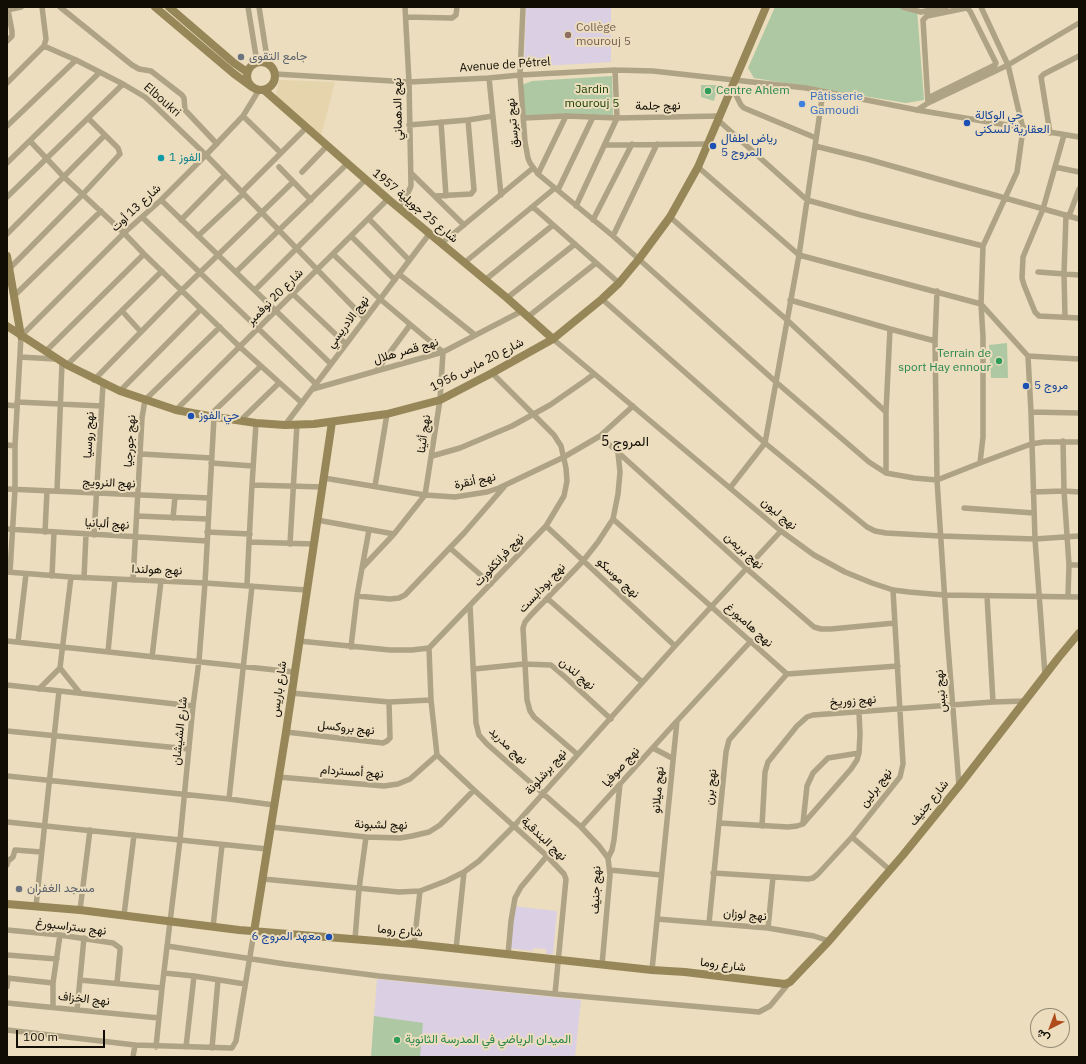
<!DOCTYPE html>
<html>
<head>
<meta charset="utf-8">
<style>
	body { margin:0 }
	#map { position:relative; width:1086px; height:1064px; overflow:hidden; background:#ebddbd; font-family:"IBM Plex Sans",Vazirmatn,sans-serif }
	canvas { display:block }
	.frame { position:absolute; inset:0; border:8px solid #120d04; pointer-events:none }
	.north { position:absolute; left:1030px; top:1008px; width:40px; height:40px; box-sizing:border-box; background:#ebddbd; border:1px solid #948a73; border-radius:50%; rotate:222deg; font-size:11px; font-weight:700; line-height:16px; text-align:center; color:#120d04 }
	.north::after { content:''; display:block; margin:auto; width:14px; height:18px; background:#b04c1c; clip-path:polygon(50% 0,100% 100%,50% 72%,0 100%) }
	.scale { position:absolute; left:16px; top:1030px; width:89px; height:18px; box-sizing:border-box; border:2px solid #120d04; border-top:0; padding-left:5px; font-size:12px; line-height:14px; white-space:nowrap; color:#120d04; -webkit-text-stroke:3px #ebddbd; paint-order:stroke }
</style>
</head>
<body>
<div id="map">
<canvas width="1086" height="1064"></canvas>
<div class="frame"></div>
<div class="north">ش</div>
<div class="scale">100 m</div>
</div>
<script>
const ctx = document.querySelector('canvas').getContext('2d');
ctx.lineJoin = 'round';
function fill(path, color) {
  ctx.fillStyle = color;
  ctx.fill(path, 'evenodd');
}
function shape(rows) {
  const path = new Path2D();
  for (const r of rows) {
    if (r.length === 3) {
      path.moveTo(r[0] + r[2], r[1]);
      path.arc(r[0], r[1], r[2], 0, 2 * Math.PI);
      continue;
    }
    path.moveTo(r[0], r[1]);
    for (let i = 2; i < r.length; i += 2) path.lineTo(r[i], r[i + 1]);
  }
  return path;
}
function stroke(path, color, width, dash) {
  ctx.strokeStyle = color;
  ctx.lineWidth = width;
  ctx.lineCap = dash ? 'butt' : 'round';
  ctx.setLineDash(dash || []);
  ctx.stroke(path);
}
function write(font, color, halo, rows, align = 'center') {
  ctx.font = font + ' "IBM Plex Sans",Vazirmatn,sans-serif';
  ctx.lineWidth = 4;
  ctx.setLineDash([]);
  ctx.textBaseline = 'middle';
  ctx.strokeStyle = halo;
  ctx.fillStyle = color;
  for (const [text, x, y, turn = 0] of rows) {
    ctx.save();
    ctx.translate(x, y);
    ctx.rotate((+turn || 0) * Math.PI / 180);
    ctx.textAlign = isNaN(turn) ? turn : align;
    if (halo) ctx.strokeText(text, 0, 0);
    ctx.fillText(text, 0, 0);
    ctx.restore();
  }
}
const built = shape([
	[279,80,335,82,321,136,276,96]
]);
const education = shape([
	[526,7,611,7,611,62,524,67],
	[512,906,557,911,553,954,546,954,546,949,533,948,533,951,508,948],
	[377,979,581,1000,575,1057,371,1057]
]);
const green = shape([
	[775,7,898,7,917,10,924,100,906,103,754,78,748,68],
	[612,76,613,116,524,116,522,85,532,81],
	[701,85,718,85,714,101,701,97],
	[1007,343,1008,378,991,378,989,345],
	[374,1016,423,1023,420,1057,371,1057]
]);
const street = shape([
	[60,7,132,65,139,69,151,71,182,95,184,98,185,110,217,144],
	[248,7,257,62],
	[259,7,268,64],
	[523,7,520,75,525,142,528,158,530,163,538,174,613,236,776,382,869,462,886,473,914,478,937,480,980,463,983,437,983,337,981,304,983,246,1017,172,1023,129,1008,65,981,7],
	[903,7,921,12,946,7],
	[7,10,21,7],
	[406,17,452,18,456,15,457,7],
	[7,41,12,36,12,31,8,10],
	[44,46,76,60,123,84,145,97,155,106,206,155,365,319],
	[275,74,409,82,489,78,520,75,615,70,653,71,806,88,917,110,1079,137],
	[489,78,501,195],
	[7,83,44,46,46,39,42,7],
	[732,87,741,105,744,108,816,138],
	[928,98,995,65,996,63,970,11,968,9,966,8,927,16,923,20,928,103],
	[917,110,928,103,1008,65,1079,23],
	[243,116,281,153],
	[524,118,566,116,617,118,720,116],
	[718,120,807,200,861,215,983,246],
	[441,122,446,196],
	[409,125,468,120,493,116],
	[7,126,76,60],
	[1050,133,1041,77,1044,74,1079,56],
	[1064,135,1043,209,1023,257,1022,278,1024,285,1035,312,1039,316,1079,318],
	[30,141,64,177,124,233,144,254,240,347,302,403],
	[605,145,708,144],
	[815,146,867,159,1079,219],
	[7,163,99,73],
	[279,167,311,200],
	[698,167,799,255,981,304,1028,356,1031,412,1035,539,1045,675],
	[1055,167,1079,172],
	[302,172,327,146],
	[411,173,464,225],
	[538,174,566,116],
	[558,190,593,117],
	[242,192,306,128],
	[435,196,471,194,474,190,468,120],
	[7,197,123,84],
	[161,200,331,364],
	[576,206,617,118,615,70],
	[398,207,405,199,411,186,409,82,405,7],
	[533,207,619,283],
	[1069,216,1079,189],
	[142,217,316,384],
	[670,217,787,320,886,412],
	[369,219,409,260],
	[181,220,225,175],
	[593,220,632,144],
	[7,234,105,135],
	[198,236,243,194],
	[351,236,395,280],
	[613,236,657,144],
	[442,243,533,168],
	[333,254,380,299,443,352,440,400,425,495,394,534,362,568,357,596,351,647],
	[464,263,555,188],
	[10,268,83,194,120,154,118,148,88,118],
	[236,272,347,164],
	[1038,272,1079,275],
	[399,274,475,335],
	[485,280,553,225],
	[255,290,365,180],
	[937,291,935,341,937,480,947,633,959,786],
	[293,294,346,344],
	[14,296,101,211],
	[507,298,575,244],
	[602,299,765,443,867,527,875,531,886,533,940,536,1035,539,1079,536],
	[790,300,890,329,935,341],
	[122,311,141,332],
	[529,316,596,263],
	[1065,317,1064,274,1066,215],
	[553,339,781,531,814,555,845,572,872,583,893,590,909,592,944,595,1079,597],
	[45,352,144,254],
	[1028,356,1079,359],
	[20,357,55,359],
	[67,365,162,271],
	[377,370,410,325],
	[94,380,182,290,293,182],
	[313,389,443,352,522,311],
	[120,391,201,309],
	[17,402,102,406],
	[7,405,17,406],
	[176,410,388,199],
	[1031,412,1079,413],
	[209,416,261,366],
	[240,421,279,383],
	[256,423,252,485,323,487],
	[285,425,430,233],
	[600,436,747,569,814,627,821,629,831,629,895,623],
	[1063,441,1064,491,1079,492],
	[7,445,15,446],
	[141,454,211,458],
	[432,456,460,448,512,426,550,405,586,380,594,374],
	[211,463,253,466],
	[980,463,1031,444,1044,442,1079,442],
	[886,473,886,412,890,329],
	[324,478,425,495,455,497,487,492,499,488,564,457,600,436,633,406],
	[252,485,249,542,313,544],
	[375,486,387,414],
	[730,488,765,443,799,255,823,92],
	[7,489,209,498],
	[57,491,62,363],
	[1033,492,1064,491,1069,565],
	[964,508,1034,513],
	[137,516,208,519],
	[173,518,175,497],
	[613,519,787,674,898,666],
	[317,520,394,534],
	[546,526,675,646],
	[7,529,207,541],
	[45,532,47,491],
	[207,532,250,534],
	[94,535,103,384],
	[290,544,297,424],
	[450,548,491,584],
	[362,568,369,530],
	[7,572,71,577,205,583,306,590],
	[10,572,15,489,15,446,21,336,124,233,161,200,206,155,243,116,259,90],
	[52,576,54,532],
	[84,578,86,534],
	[133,580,142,418,145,400,220,327],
	[247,585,249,542],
	[357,596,390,599,399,598,405,595,465,532,504,487],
	[987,596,993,702],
	[1068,596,1069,565,1079,565],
	[548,599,642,682],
	[470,606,476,723,479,735,487,744,581,827,599,846,608,858,610,875,602,965],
	[7,641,294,672],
	[299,641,390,650,412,650,429,648,546,526,564,496,567,481,566,468,561,446,554,435,492,373],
	[18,642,26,574],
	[429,648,431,700,437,755],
	[108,652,115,579],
	[152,657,161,581],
	[60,668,80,693],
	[474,669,524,664,551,665,565,677,611,719],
	[7,685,193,706],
	[39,689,60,668,71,577],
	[291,693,389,702,431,700],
	[7,731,189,749],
	[286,732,383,743,387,741,390,738,389,702],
	[653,748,672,758],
	[577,754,534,717,530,711,527,700,523,628,525,622,530,616,583,561,598,542,613,519,618,494,620,472,618,453],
	[437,755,474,790,547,856,564,874,566,879,555,994],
	[7,776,229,799,274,805],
	[278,777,384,786,398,784,410,779,437,755],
	[229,799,252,586],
	[7,822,267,849],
	[719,823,788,827,797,826,803,824,851,769,857,760,859,753,860,734,859,712],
	[803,823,807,786,813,773,828,758,859,753],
	[762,826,765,772,768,762,797,726,807,717,813,715,993,702,1025,701],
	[271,827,366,837,400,838,412,836,429,832,440,825,474,790],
	[581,827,676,722],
	[852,837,890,870],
	[608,858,612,850,614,840,620,784],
	[7,865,8,861,13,857,15,850,41,852],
	[610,870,661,875],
	[713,873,808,879,813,878,818,874,852,837,900,777,903,764,893,590],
	[263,879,399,892,420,891,446,881,464,872,479,861,514,826,675,646,781,531],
	[36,906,59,691],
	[80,910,90,830],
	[124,915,134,835],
	[657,919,768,928,814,936,829,941],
	[709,923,726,752,729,740,787,674],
	[213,927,222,845],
	[768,928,773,877],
	[7,930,60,935,113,943,120,948,120,951,117,983],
	[355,939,359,889,366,837],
	[414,944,420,891],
	[167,946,285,964,379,976,555,994,759,1012,770,1006,789,983],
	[456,949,464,872],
	[7,955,57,959],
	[508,955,511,921,515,898,521,887,547,856],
	[652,970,677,721,751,641],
	[164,973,194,976,245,984],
	[7,978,53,983],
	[80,980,162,988],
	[7,987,8,978],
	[7,1003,159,1018],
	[53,1007,53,983,60,935],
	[77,1010,84,938],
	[7,1030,135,1045,232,1048,236,1041,254,932],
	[156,1047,162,988,180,840,193,706,199,661,205,583,214,417],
	[186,1047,194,976],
	[212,1048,218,980],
	[133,1057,135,1045]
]);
const secondary = shape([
	[155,7,233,73,252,87],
	[169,7,234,63,247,72],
	[261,76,14],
	[264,90,388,199,507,298,553,339],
	[7,256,21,336],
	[7,326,67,365,120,391,176,410,209,416,256,423,285,425,314,424,387,414,440,400,492,373,553,339,602,299,619,283,639,259,670,217,698,167,766,7],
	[7,904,80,910,239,930,414,944,652,970,685,972,785,984,790,982,829,941,903,855,959,786,1059,657,1079,633],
	[254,932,286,732,332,422]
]);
const markers = [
	[568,35,4,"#8d6e63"],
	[241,57,4,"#6b7280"],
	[708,91,4,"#2e9e5b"],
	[802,104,4,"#3f7fe0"],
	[967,123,4,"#1a4fb4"],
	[713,146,4,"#1a4fb4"],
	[161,158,4,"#0f9aa8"],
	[999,361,4,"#2e9e5b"],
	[1026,386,4,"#1a4fb4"],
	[191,416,4,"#1a4fb4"],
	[19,889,4,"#6b7280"],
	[329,937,4,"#1a4fb4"],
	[397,1040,4,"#2e9e5b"]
];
const educationNames = [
	["Collège",576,28],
	["mourouj 5",576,42]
];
const worshipNames = [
	["جامع التقوى",249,57],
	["مسجد الغفران",27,889]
];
const streetNames = [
	["Avenue de Pétrel",505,65,-4],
	["Elboukri",162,100,41],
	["نهج جلمة",658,106,-1],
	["نهج الدهماني",398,109,-91],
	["نهج تبرسق",513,123,-95],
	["شارع 25 جويلية 1957",415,206,40],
	["شارع 13 أوت",136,208,-43],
	["شارع 20 نوفمبر",275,297,-45],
	["نهج الادريسي",348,322,-53],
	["نهج قصر هلال",406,351,-16],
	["شارع 20 مارس 1956",477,365,-27],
	["نهج أثينا",424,434,-82],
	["نهج روسيا",89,435,-87],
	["نهج جورجيا",130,441,-86],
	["نهج أنقرة",475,481,-12],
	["نهج النرويج",109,483,2],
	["نهج ليون",779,514,40],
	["نهج ألبانيا",107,524,3],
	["نهج بريمن",744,551,42],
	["نهج فرانكفورت",499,560,-47],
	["نهج هولندا",157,570,2],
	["نهج موسكو",618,578,43],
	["نهج بودابست",542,588,-47],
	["نهج هامبورغ",749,625,42],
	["نهج لندن",577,674,40],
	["شارع باريس",279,689,-82],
	["نهج نيس",941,691,-95],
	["نهج زوريخ",853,701,-4],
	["نهج بروكسل",346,728,6],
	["شارع الشيشان",180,731,-84],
	["نهج مدريد",508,746,44],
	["نهج صوفيا",621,767,-48],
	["نهج أمستردام",352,772,4],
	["نهج برشلونة",546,772,-49],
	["نهج برن",711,787,-84],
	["نهج برلين",876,788,-53],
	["نهج ميلانو",658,790,-85],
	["شارع جنيف",929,803,-51],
	["نهج لشبونة",381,825,1],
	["نهج البندقية",544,839,43],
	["نهج جنيف",596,890,-88],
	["نهج لوزان",745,915,5],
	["نهج ستراسبورغ",71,927,7],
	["شارع روما",400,931,5],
	["شارع روما",723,965,7],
	["نهج الخزاف",84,999,6]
];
const parkNames = [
	["Jardin",592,90],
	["mourouj 5",592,104]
];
const leisureNames = [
	["Centre Ahlem",716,91],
	["Terrain de",991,354,"right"],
	["sport Hay ennour",991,368,"right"],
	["الميدان الرياضي في المدرسة الثانوية",405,1040]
];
const shopNames = [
	["Pâtisserie",810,97],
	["Gamoudi",810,111]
];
const transitNames = [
	["حي الوكالة",975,116],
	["العقارية للسكنى",975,130],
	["رياض اطفال",721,139],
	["المروج 5",721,153],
	["مروج 5",1034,386],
	["حي الفوز",199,416],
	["معهد المروج 6",321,937,"right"]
];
const cultureNames = [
	["الفوز 1",169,158]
];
const quarterNames = [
	["المروج 5",625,442]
];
fill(built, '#e6d4ad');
fill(education, '#dbcfe3');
fill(green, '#adc8a2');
stroke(street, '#aea385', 5.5);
stroke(secondary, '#978658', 8);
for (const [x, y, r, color] of markers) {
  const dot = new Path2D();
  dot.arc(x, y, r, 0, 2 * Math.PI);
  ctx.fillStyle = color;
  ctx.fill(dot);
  stroke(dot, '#ebddbd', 1.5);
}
write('12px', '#785e54', '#ebddbd', educationNames, 'left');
write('12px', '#5b616d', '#ebddbd', worshipNames, 'left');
write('12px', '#120d04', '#ebddbd', streetNames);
write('12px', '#184100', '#ebddbd', parkNames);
write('12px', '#27864d', '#ebddbd', leisureNames, 'left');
write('12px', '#366cbe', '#ebddbd', shopNames, 'left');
write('12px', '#164399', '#ebddbd', transitNames, 'left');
write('12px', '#0d838f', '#ebddbd', cultureNames, 'left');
write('14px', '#120d04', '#ebddbd', quarterNames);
</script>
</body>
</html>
